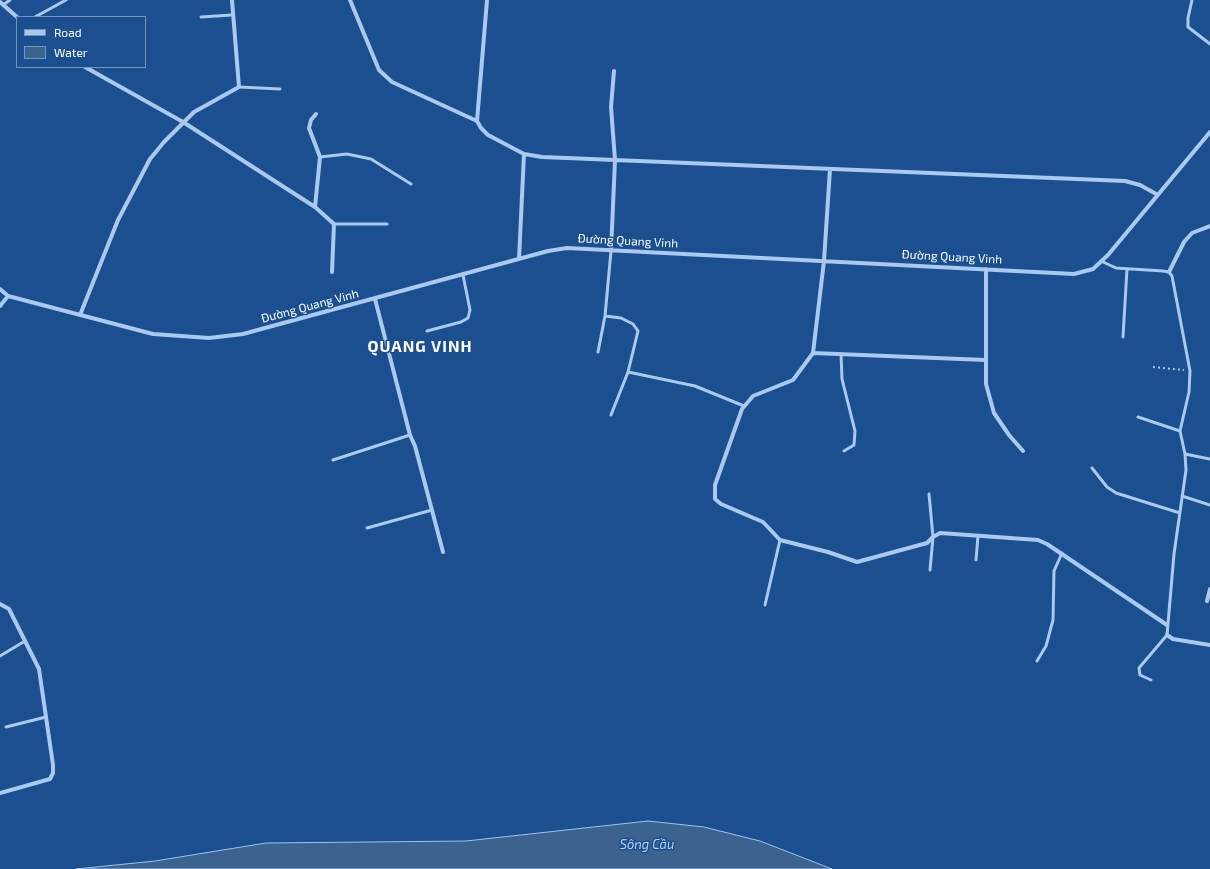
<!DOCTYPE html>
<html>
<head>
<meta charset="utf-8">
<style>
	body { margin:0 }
	#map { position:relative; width:1210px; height:869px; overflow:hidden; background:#1b4f8f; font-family:"Exo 2",sans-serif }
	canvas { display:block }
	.legend { position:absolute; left:16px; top:16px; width:130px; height:52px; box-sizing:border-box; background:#1b4f8f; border:1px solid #7695bc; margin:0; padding:5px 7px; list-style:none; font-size:12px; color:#fff }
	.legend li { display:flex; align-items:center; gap:8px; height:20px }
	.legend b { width:20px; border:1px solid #7695bc }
</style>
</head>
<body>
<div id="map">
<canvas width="1210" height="869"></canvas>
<ul class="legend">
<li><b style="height:5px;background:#a9c9ee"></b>Road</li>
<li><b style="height:11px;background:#3c6290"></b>Water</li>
</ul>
</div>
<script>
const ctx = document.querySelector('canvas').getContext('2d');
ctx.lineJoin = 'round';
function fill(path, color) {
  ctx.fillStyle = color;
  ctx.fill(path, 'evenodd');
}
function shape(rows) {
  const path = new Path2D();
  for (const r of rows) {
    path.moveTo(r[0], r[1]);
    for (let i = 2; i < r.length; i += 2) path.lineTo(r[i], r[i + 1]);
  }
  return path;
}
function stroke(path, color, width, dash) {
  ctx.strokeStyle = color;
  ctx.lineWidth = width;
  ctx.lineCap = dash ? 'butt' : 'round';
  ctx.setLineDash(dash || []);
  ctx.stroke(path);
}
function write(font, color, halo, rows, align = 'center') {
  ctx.font = font + ' "Exo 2",sans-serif';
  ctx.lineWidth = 3;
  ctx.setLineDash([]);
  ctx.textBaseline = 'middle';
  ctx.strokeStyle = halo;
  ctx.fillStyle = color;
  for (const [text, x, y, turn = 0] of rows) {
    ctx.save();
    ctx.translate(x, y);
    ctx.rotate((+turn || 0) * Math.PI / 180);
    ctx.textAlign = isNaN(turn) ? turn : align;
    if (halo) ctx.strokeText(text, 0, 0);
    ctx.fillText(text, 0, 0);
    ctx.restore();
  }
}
const water = shape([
	[648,821,704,827,760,841,832,869,76,869,155,861,266,843,466,841,648,821]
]);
const path = shape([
	[1153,367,1184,370]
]);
const lane = shape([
	[1192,0,1188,18,1188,27,1210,44],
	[3,5,10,0],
	[35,17,66,0],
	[201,17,232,15],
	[239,87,280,89],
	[320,157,347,154,371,159,411,184],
	[334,224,387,224],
	[1101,261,1116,268,1163,271,1169,272,1172,276,1190,371,1189,392,1180,431,1185,454,1186,470,1174,554,1167,635,1139,668,1140,675,1151,680],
	[605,316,621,318,633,324,638,331,628,372,611,415],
	[427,331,461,322,468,318,470,310,463,275],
	[1123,337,1127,269],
	[598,352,605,316,611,251],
	[841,354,842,379,855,431,854,445,844,451],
	[628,372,695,386,744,406],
	[1138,417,1180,431],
	[1185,454,1210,459],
	[333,460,410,435],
	[1092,468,1107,487,1116,493,1180,513],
	[929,494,933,537,930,570],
	[1182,496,1210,505],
	[367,528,432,510],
	[976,560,978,536],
	[765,605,780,540],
	[0,656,25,641],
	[1037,661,1046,646,1053,620,1054,571,1062,553],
	[6,727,46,717]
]);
const street = shape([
	[350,0,379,70,392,82,477,121],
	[487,0,477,121,481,128,488,135,524,154,542,157,1125,181,1140,185,1158,195],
	[0,2,17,17],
	[85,67,183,122,315,207],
	[316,114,311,120,309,128,320,157,315,207,334,224,332,272],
	[830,169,824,261,813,353,793,380,753,396,742,409,715,485,715,499,721,504,763,522,780,540,828,552,857,562,927,543,933,537,940,533,1038,540,1047,544,1167,625],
	[611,251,615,160,611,107,614,71],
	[519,259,524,154],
	[986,269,986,384,994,413,1009,435,1023,451],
	[1169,272,1184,242,1192,233,1210,226],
	[0,289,8,296,153,334,209,338,243,334,548,251,567,248,1074,274,1093,269,1108,255,1210,132],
	[375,299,410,435,415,446,443,552],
	[0,306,8,296],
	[80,315,118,220,150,159,164,142,194,112,239,87,232,0],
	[813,353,985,360],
	[1207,601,1210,589],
	[0,604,9,609,39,669,53,765,53,773,50,779,0,793],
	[1167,635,1173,639,1210,645]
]);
const streetNames = [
	["Đường Quang Vinh",628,241,3],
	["Đường Quang Vinh",952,257,3],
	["Đường Quang Vinh",310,306,-15]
];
const waterNames = [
	["Sông Cầu",647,845]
];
const districtNames = [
	["QUANG VINH",420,347]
];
fill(water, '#3c6290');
stroke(water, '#9cc4f0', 1);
stroke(path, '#a9c9ee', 2, [2, 3]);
stroke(lane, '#a9c9ee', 3);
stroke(street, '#a9c9ee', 4);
write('12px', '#fff', '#1b4f8f', streetNames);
write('italic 13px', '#b5d3f5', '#1b4f8f', waterNames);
ctx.letterSpacing = '1px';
write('bold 16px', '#fff', '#1b4f8f', districtNames);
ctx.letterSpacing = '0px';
</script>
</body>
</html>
